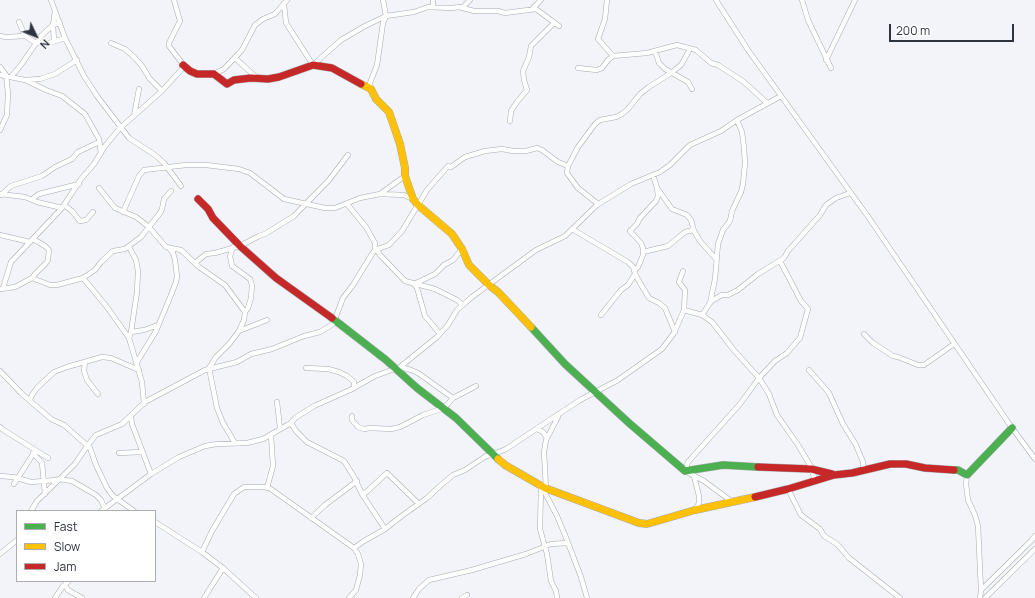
<!DOCTYPE html>
<html>
<head>
<meta charset="utf-8">
<style>
	body { margin:0 }
	#map { position:relative; width:1035px; height:598px; overflow:hidden; background:#f2f4fa; font-family:Manrope,sans-serif }
	canvas { display:block }
	.legend { position:absolute; left:16px; top:510px; width:140px; height:72px; box-sizing:border-box; background:#fff; border:1px solid #acadb1; margin:0; padding:5px 7px; list-style:none; font-size:12px; color:#2f333d }
	.legend li { display:flex; align-items:center; gap:8px; height:20px }
	.legend b { width:20px; border:1px solid #acadb1 }
	.north { position:absolute; left:16px; top:16px; width:40px; height:40px; -webkit-text-stroke:3px #fff; paint-order:stroke; rotate:133deg; font-size:11px; font-weight:700; line-height:16px; text-align:center; color:#2f333d }
	.north::after { content:''; display:block; margin:auto; width:14px; height:18px; background:#2f333d; clip-path:polygon(50% 0,100% 100%,50% 72%,0 100%) }
	.scale { position:absolute; left:889px; top:24px; width:125px; height:18px; box-sizing:border-box; border:2px solid #2f333d; border-top:0; padding-left:5px; font-size:12px; line-height:14px; white-space:nowrap; color:#2f333d; -webkit-text-stroke:3px #fff; paint-order:stroke }
</style>
</head>
<body>
<div id="map">
<canvas width="1035" height="598"></canvas>
<ul class="legend">
<li><b style="height:5px;background:#4caf50"></b>Fast</li>
<li><b style="height:5px;background:#ffc107"></b>Slow</li>
<li><b style="height:5px;background:#c62828"></b>Jam</li>
</ul>
<div class="north">N</div>
<div class="scale">200 m</div>
</div>
<script>
const ctx = document.querySelector('canvas').getContext('2d');
ctx.lineJoin = 'round';
function shape(rows) {
  const path = new Path2D();
  for (const r of rows) {
    path.moveTo(r[0], r[1]);
    for (let i = 2; i < r.length; i += 2) path.lineTo(r[i], r[i + 1]);
  }
  return path;
}
function stroke(path, color, width, dash) {
  ctx.strokeStyle = color;
  ctx.lineWidth = width;
  ctx.lineCap = dash ? 'butt' : 'round';
  ctx.setLineDash(dash || []);
  ctx.stroke(path);
}
const street = shape([
	[51,0,65,38,84,76,97,96,129,138,155,155,164,163,181,186],
	[607,0,605,19,598,39,613,56],
	[716,0,748,50,869,218,1010,425,1035,459],
	[802,0,808,20,831,68],
	[284,4,286,23,313,65,341,40,365,26,386,16,414,12,428,7,452,8,459,7,474,11,498,11,505,13,536,9,559,26],
	[433,7,433,0],
	[463,7,470,0],
	[533,8,541,0],
	[19,22,25,36,36,43,46,44,65,38],
	[0,36,6,37,25,36],
	[54,41,53,25,55,11],
	[111,43,125,49,134,57,142,66,150,79,162,91],
	[655,51,659,63,665,69,688,82,692,89],
	[235,58,256,77],
	[826,60,855,0],
	[0,67,6,75,8,93,7,115,0,130],
	[578,68,597,70,602,68,608,60,613,56,647,53,677,45,696,50,711,63,718,65,744,82,767,103],
	[214,74,224,69,242,50,255,25,263,19,275,14,287,0],
	[0,75,25,80,40,79,55,74,77,60],
	[11,77,21,65,41,36,53,25,60,23],
	[25,80,46,90,62,96,85,114,99,139,101,153],
	[371,89,370,83,377,65,383,23,386,16,383,0],
	[134,116,139,89],
	[510,121,511,111,517,102,527,90,524,80,523,71,529,57,531,46,554,23],
	[653,175,657,188,672,209,687,215,691,220,694,231,700,241,716,259],
	[99,188,115,208,136,217,149,227,166,247,181,250,199,267,225,285,245,312],
	[0,194,25,197,37,202,62,208],
	[380,194,405,176],
	[1,195,11,186,42,176,55,167,72,159,78,152,99,142],
	[32,199,39,194,79,184],
	[347,204,366,227,375,243,375,250],
	[598,204,578,188,567,173,568,166,578,147,595,124,600,120,616,117,622,114,628,109,640,94,649,87,671,73,681,65,690,49],
	[64,205,72,211,80,221,86,220,93,212],
	[123,212,139,176,144,170,186,165,206,165,239,169,250,173,284,199,325,208,335,208,360,198,380,194,404,195,413,199],
	[572,229,628,262,633,267,636,276,649,298,659,303,665,308,675,332],
	[0,235,30,242],
	[129,247,136,260,138,271,137,292,131,332,129,338],
	[233,247,230,256,232,266,250,279,252,285,251,298,248,308,245,312,244,320,239,331,230,343,216,357,209,368,217,408,223,423,235,443],
	[377,250,380,255,405,281,435,289,457,300,463,305],
	[643,252,668,246,685,232,693,230],
	[195,263,206,254,215,253,240,246,259,236,265,234,294,216,329,180,348,155],
	[634,271,638,267,643,255,643,248,641,243,630,231,637,224,640,218,656,201,658,196,657,188],
	[32,278,35,274,46,263,48,260,49,250,45,246,33,239],
	[83,278,107,307,129,338,142,382,144,404],
	[3,288,11,262,62,208,81,179,94,164,105,146,120,128,162,91,181,70,183,67,182,63,169,46,169,43,180,21,174,0],
	[1,289,15,287,32,278,50,285,57,285,83,278,95,270,101,262,113,251,125,249,141,237,160,213,162,209,164,199,171,191],
	[710,303,715,279,718,244,723,230,730,221,732,211,741,192,743,184,745,163,744,148,742,132,737,120],
	[684,310,702,315,712,322,733,349,759,378,769,394,777,415,798,445,810,465,815,480],
	[601,315,621,290,628,285,635,274],
	[702,315,710,303,713,300,722,295,728,295,738,290,758,274,784,258,788,251,820,215,826,205,836,198,850,193],
	[239,331,267,320],
	[131,332,144,330,158,325],
	[440,334,425,316,417,288,414,284,435,274,444,265,453,260,462,249],
	[864,334,873,343,893,356,898,357,918,365,924,365,954,344],
	[85,362,84,371,87,380,98,394],
	[137,362,156,331,171,295,176,282,177,276,175,260,173,253,169,248],
	[400,367,411,370,418,373,453,398],
	[306,368,328,369,339,372,347,376,354,382,354,388],
	[809,370,829,393,843,424,856,445,863,462,864,471],
	[0,371,21,393,51,419,64,425,90,448,96,465,107,488,113,496,134,511],
	[30,400,32,395,37,388,54,372,67,367,102,357,111,358,139,370],
	[277,402,280,428],
	[352,416,352,420,358,427,364,429,370,428,391,429,400,427,423,415,444,408,453,398,476,386],
	[131,417,132,424,151,474],
	[291,423,296,431,307,442,344,461,354,477,362,494,385,529],
	[0,427,2,429,48,458],
	[537,429,543,432,547,438],
	[33,453,42,463,45,494],
	[119,453,142,452],
	[967,475,966,484,968,500,975,515,978,526,981,590],
	[0,476,13,477,31,482,57,480],
	[694,476,699,496,699,503,695,510],
	[59,479,72,481,96,495,101,500,105,509,104,511],
	[14,484,35,451],
	[541,487,540,529,547,554,551,581,556,591,557,598],
	[542,487,557,516,565,535,581,577,587,598],
	[267,488,273,466,271,435],
	[546,488,544,452,546,440,558,417],
	[788,489,801,515,820,529,824,536,837,544,849,558,900,598],
	[363,495,387,473,419,504],
	[731,501,704,481,685,471,688,462,740,404,759,378,775,361,787,353,800,338,808,309,801,301,780,261],
	[31,511,37,501,75,464,87,446,96,435,122,424,145,402,205,370,237,362,251,354,272,349,304,336,320,332,333,324,343,298,353,285,372,254,375,250,389,245,402,231,427,190,448,166,451,167,465,157,485,151,502,149,513,151,526,151,537,148,542,150,558,162,568,166],
	[101,511,151,474,179,457,205,446,217,444,247,443,263,439,291,423,295,418,314,406,350,390,375,376,400,367,437,337,448,325,457,310,472,297,536,250,565,236,597,205,631,184,660,172,670,165,690,145,721,131,737,120,781,96],
	[311,518,325,505,357,481],
	[155,522,202,552,223,568,256,598],
	[354,548,364,541,385,529,403,515,427,498,440,486,453,475,465,470,486,456,492,455,506,449,580,400,618,380,662,349,674,333,684,310,685,290,679,282,683,271],
	[202,552,212,531,234,494,244,487,268,487,354,548,358,554,361,564,360,575,356,590,349,598],
	[0,554,17,540],
	[65,585,68,590,82,598],
	[55,598,63,586,69,581],
	[204,598,223,568],
	[413,598,419,589,429,580,472,570,526,554,551,544,568,543],
	[462,598,467,595],
	[980,598,981,590,1031,541,1035,536],
	[985,598,1035,549]
]);
const fast = shape([
	[332,318,386,360,417,388,456,418,498,459],
	[531,327,565,364,629,423,685,471,723,465,758,467],
	[954,470,958,470,967,475,1012,428]
]);
const slow = shape([
	[361,84,371,89,376,99,389,112,400,144,405,168,405,176,413,199,418,205,452,234,462,249,469,265,489,285,498,292,531,327],
	[498,459,505,465,545,488,639,523,647,524,695,510,755,497]
]);
const jam = shape([
	[183,65,190,71,197,74,214,74,227,84,234,80,251,78,268,79,279,77,313,65,332,68,361,84],
	[198,199,208,209,213,218,240,246,276,278,332,318],
	[758,467,811,469,832,474],
	[755,497,788,489,834,475,852,473,890,464,906,464,925,468,954,470]
]);
stroke(street, '#a7aab1', 5.5);
stroke(fast, '#a7aab1', 8);
stroke(slow, '#a7aab1', 8);
stroke(jam, '#a7aab1', 8);
stroke(street, '#fdfdfe', 4.5);
stroke(fast, '#4caf50', 7);
stroke(slow, '#ffc107', 7);
stroke(jam, '#c62828', 7);
</script>
</body>
</html>
